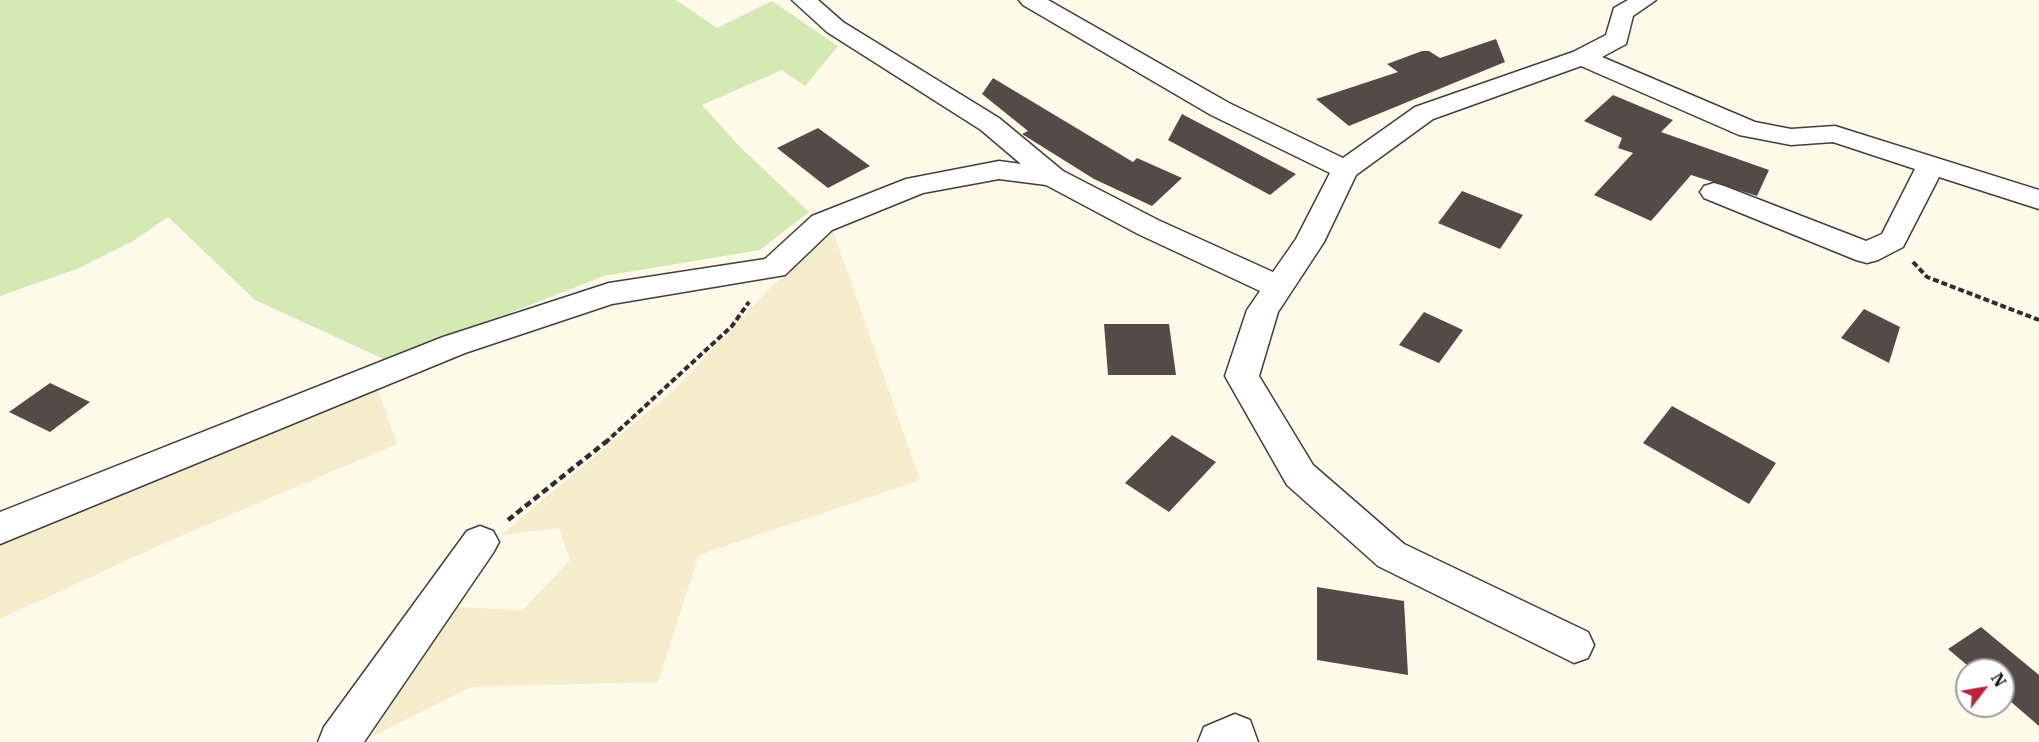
<!DOCTYPE html>
<html>
<head>
<meta charset="utf-8">
<style>
	body { margin:0 }
	#map { position:relative; width:2039px; height:742px; overflow:hidden; background:#fff9ea; font-family:"IBM Plex Serif",serif }
	canvas { display:block }
	.north { position:absolute; left:1955px; top:658px; width:60px; height:60px; box-sizing:border-box; background:#fff; border:2px solid #9e9e9e; border-radius:50%; rotate:59deg; font-size:16px; font-weight:700; line-height:24px; text-align:center; color:#0c0c0c }
	.north::after { content:''; display:block; margin:auto; width:21px; height:27px; background:#bc233b; clip-path:polygon(50% 0,100% 100%,50% 72%,0 100%) }
</style>
</head>
<body>
<div id="map">
<canvas width="2039" height="742"></canvas>
<div class="north">N</div>
</div>
<script>
const ctx = document.querySelector('canvas').getContext('2d');
ctx.lineJoin = 'round';
function fill(path, color) {
  ctx.fillStyle = color;
  ctx.fill(path, 'evenodd');
}
function shape(rows) {
  const path = new Path2D();
  for (const r of rows) {
    path.moveTo(r[0], r[1]);
    for (let i = 2; i < r.length; i += 2) path.lineTo(r[i], r[i + 1]);
  }
  return path;
}
function stroke(path, color, width, dash) {
  ctx.strokeStyle = color;
  ctx.lineWidth = width;
  ctx.lineCap = dash ? 'butt' : 'round';
  ctx.setLineDash(dash || []);
  ctx.stroke(path);
}
const farmland = shape([
	[833,231,920,480,699,555,658,682,471,687,371,737,454,607,523,610,570,560,559,528,501,535,674,390,771,287],
	[375,381,397,444,169,541,0,619,0,535]
]);
const green = shape([
	[0,0,676,0,717,28,772,1,838,46,805,86,782,70,702,105,739,146,809,212,760,250,604,276,388,361,255,300,168,217,133,241,77,269,0,296]
]);
const building = shape([
	[1496,39,1505,62,1349,126,1316,99,1398,72,1387,64,1422,51,1429,51,1440,58],
	[993,78,1133,162,1137,158,1182,178,1152,206,1094,179,1022,134,1028,131,982,94],
	[1613,95,1673,120,1661,132,1769,170,1757,196,1691,175,1651,221,1594,195,1633,153,1618,148,1622,138,1584,121],
	[1182,114,1296,174,1270,195,1168,140],
	[818,128,870,166,828,188,777,148],
	[1462,191,1523,215,1500,249,1438,223],
	[1864,309,1900,327,1889,363,1841,338],
	[1424,312,1463,330,1439,363,1399,345],
	[1104,324,1169,324,1176,375,1108,375],
	[50,383,90,402,50,432,9,412],
	[1672,406,1776,463,1749,504,1643,443],
	[1172,435,1216,462,1169,512,1125,483],
	[1317,587,1404,601,1408,675,1317,660],
	[1981,627,2039,675,2039,726,2003,695,2003,670,1973,670,1948,649]
]);
const pathFar1 = shape([
	[1913,262,1927,277,2039,320],
	[605,443,732,326,749,302]
]);
const path = shape([
	[508,520,607,441]
]);
const minor = shape([
	[792,0,818,0,843,22,999,118,1063,171,1158,220,1273,272,1296,239,1330,173,1211,115,1023,5,1019,0,1048,0,1229,103,1343,158,1415,107,1573,52,1606,35,1614,8,1628,0,1656,0,1633,16,1626,44,1602,57,1755,122,1791,129,1835,126,2039,190,2039,209,1939,177,1903,247,1878,260,1867,263,1856,260,1704,198,1700,192,1704,186,1714,183,1724,186,1866,241,1882,234,1915,169,1833,142,1791,145,1739,135,1581,66,1433,119,1356,175,1324,242,1278,312,1259,376,1313,465,1404,544,1588,632,1594,645,1588,658,1574,663,1378,566,1287,485,1225,376,1247,310,1260,291,1138,234,1046,185,999,179,923,193,832,230,785,275,612,304,465,353,0,544,0,512,443,337,609,283,765,259,812,216,906,179,999,161,1021,164,981,130,827,32,792,0],
	[480,526,493,531,499,542,493,553,364,742,318,742,324,727,467,531,480,526],
	[1235,714,1250,720,1258,742,1198,742,1204,727,1235,714]
]);
fill(farmland, '#f4eccb');
fill(green, '#d5e9b4');
fill(building, '#544b48');
stroke(minor, '#3f3f3f', 3);
stroke(pathFar1, '#2e2e2e', 4, [6, 3]);
stroke(path, '#2e2e2e', 4.5, [7, 4]);
fill(minor, '#fff');
</script>
</body>
</html>
